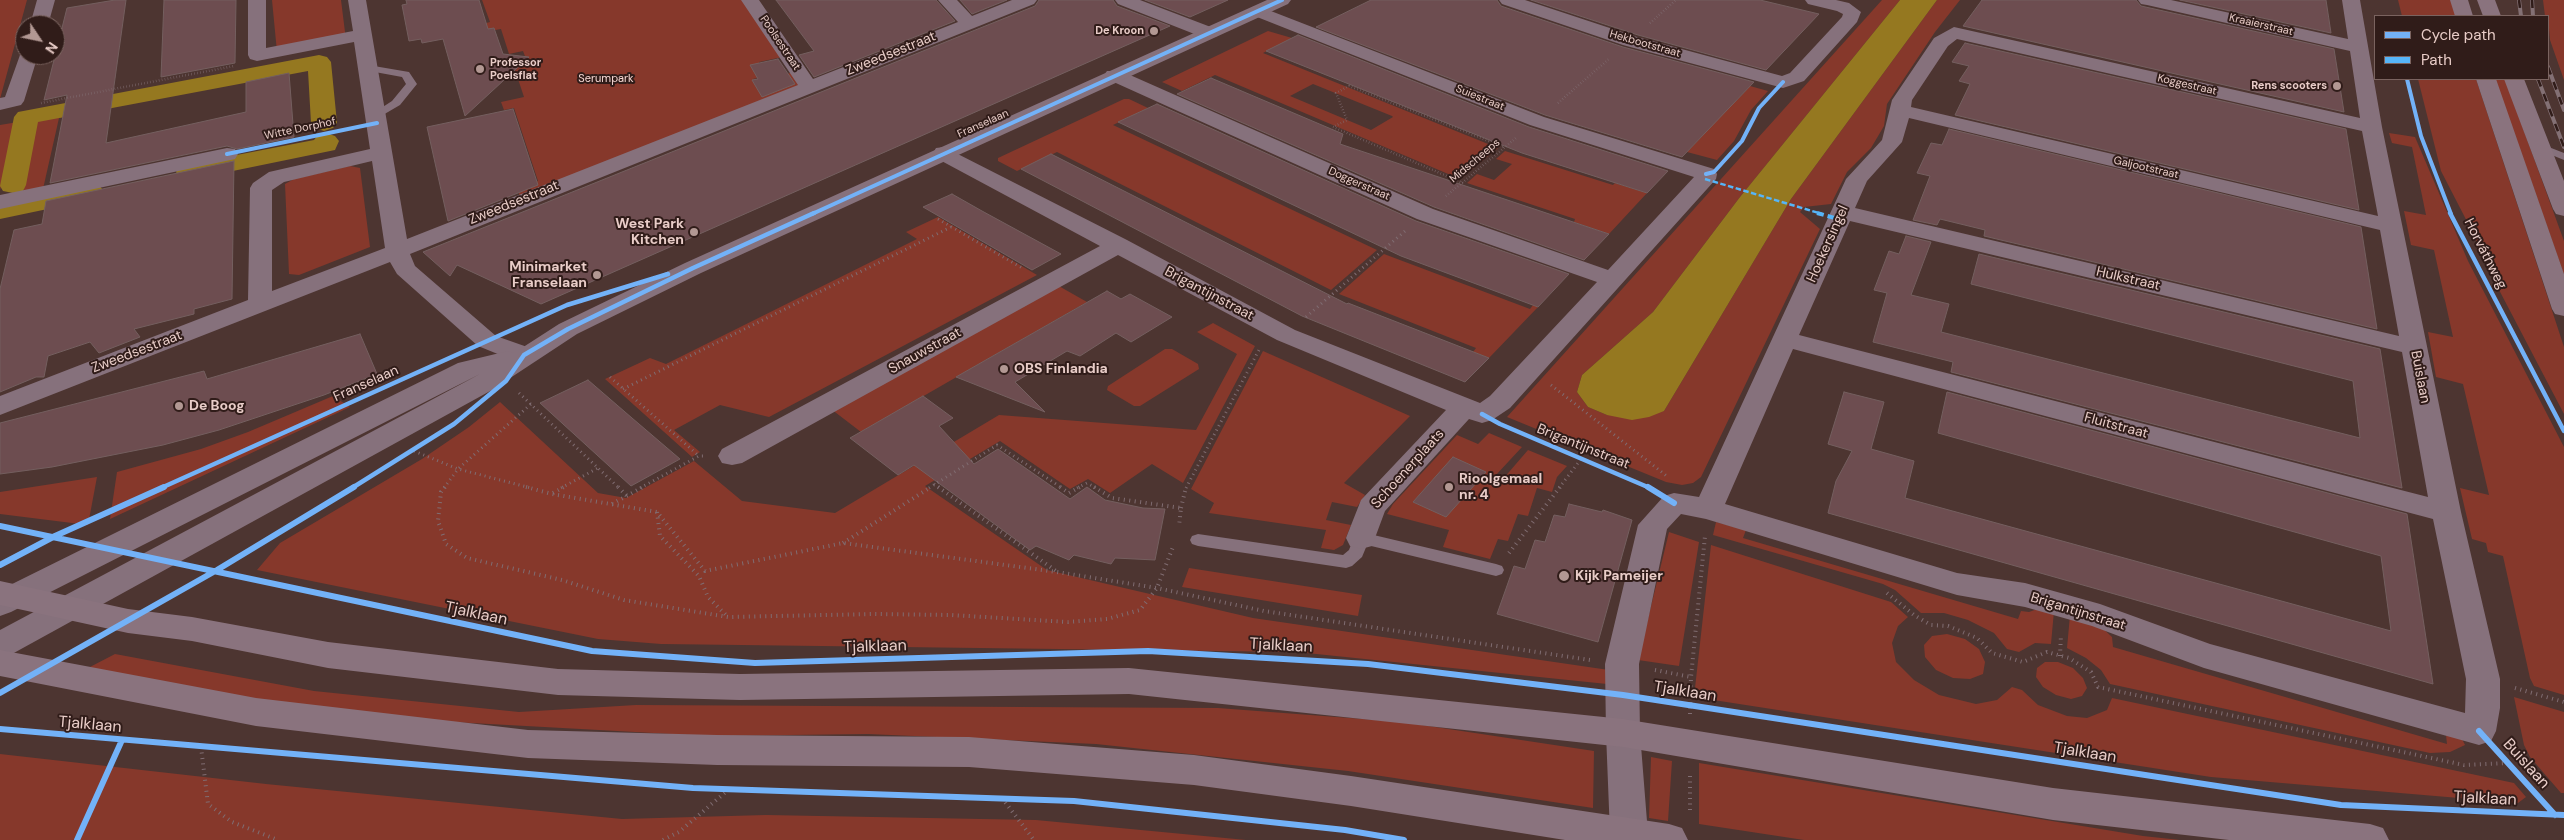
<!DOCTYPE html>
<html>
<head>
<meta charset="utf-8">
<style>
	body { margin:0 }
	#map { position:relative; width:2564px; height:840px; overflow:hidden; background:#4d3531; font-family:"DM Sans",sans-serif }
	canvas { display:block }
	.legend { position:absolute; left:2374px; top:15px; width:175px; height:65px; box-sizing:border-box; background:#301c19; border:1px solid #7a635f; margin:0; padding:6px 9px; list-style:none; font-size:15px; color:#e9cdc8 }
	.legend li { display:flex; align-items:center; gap:10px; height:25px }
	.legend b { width:25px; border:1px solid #7a635f }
	.north { position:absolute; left:15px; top:15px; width:50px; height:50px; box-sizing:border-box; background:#301c19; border:1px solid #7a635f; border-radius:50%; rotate:124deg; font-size:14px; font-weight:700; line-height:20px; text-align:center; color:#e9cdc8 }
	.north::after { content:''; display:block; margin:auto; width:18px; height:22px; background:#b29893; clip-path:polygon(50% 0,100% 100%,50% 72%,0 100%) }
</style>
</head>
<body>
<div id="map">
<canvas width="2564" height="840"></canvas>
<ul class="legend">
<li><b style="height:6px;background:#73b2f8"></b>Cycle path</li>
<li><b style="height:6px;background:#56b5f8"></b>Path</li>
</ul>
<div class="north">N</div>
</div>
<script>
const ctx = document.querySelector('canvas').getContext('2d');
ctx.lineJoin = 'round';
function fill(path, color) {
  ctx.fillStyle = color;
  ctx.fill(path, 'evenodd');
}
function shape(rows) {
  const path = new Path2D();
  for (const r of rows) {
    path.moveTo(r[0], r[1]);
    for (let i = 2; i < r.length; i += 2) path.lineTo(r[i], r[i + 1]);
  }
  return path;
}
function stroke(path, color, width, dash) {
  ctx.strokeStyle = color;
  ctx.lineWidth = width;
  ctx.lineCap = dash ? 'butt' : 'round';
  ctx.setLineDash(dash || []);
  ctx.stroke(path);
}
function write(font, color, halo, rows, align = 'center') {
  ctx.font = font + ' "DM Sans",sans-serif';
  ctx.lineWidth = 4;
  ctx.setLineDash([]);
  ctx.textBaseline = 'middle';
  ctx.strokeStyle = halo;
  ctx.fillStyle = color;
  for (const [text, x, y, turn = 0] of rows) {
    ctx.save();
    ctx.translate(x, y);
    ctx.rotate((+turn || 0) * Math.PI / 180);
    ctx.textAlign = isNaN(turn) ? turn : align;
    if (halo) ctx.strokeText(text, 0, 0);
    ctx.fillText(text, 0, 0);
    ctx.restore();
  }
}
const green = shape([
	[0,0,27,0,0,99],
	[272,0,341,0,346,40,277,52],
	[482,0,753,0,787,56,759,62,766,76,753,79,758,88,775,76,796,72,805,86,520,197,517,187,538,181,514,108,504,110,501,102,524,97,514,67,528,64,523,51,509,54,501,29,477,33,475,26,490,22],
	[1882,0,1900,0,1740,197,1653,312,1582,375,1577,392,1588,407,1607,415,1664,411,1791,199,1937,0,1960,0,1935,32,1887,104,1884,126,1871,148,1847,172,1831,204,1804,207,1800,212,1820,229,1701,477,1693,483,1682,485,1666,482,1507,417],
	[2398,0,2452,0,2457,16,2402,16],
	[2543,0,2564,0,2564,80,2550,40,2548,16,2545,16],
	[1268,31,1292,38,1263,53,1498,148,1460,179,1215,75,1182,91,1162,82],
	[1313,84,1392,116,1393,117,1371,130,1290,96],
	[2418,79,2476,79,2564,347,2564,414,2486,265,2474,235,2441,171],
	[2495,79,2505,79,2564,241,2564,275],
	[1750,86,1768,91,1751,110,1734,141,1717,160,1687,152,1704,134,1722,98,1736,101],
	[150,96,148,100,59,118,43,189,23,193,37,122,52,116],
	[1124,99,1129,99,1148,108,1113,125,1377,250,1331,290,1057,152,1017,171,998,161,998,158],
	[18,122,0,190,0,125],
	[2389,133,2415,137,2468,261,2564,447,2564,695,2534,686,2530,678,2503,556,2488,552,2486,543,2472,539,2460,488,2489,495,2463,384,2436,377,2428,332,2453,337,2434,250,2411,245,2404,211,2426,215,2412,147,2392,143],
	[1505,151,1613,185,1615,183,1647,193,1609,234,1574,222,1575,219,1467,183,1477,174,1494,180,1512,164,1496,159],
	[350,166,360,168,370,247,299,275,289,274,285,184,294,179],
	[938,217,1037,275,769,417,720,405,674,430,700,452,692,457,605,379,650,358,666,364,917,239,906,232],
	[1384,254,1530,309,1533,305,1538,307,1489,358,1473,352,1476,348,1339,294],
	[1057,285,1087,302,861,432,831,409],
	[1213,323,1255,346,1183,483,1152,464,1110,493,1088,479,1070,489,1000,441,925,486,1047,570,1253,618,1609,670,1607,684,1297,652,661,644,598,639,257,570,280,543,422,459,469,427,500,402,598,493,626,498,694,461,742,501,835,513,999,415,1196,430,1237,354,1197,332],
	[1165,349,1172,349,1198,364,1199,369,1140,406,1134,406,1107,390,1108,386],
	[1263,351,1410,416,1344,483,1365,495,1357,507,1332,502,1326,520,1351,525,1343,545,1334,550,1321,548,1326,530,1209,513,1214,503,1191,489],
	[333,396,350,407,110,519,117,472,201,449,248,432],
	[1489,433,1522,447,1496,475,1503,479,1528,450,1567,466,1557,477,1552,492,1537,488,1528,516,1518,514,1508,541,1498,539,1490,559,1443,547,1449,530,1387,514,1393,504,1457,435,1478,444],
	[1453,458,1485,472,1446,516,1413,502],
	[97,477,88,525,0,514,0,492],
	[1716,522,1746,530,1743,538,2018,619,2021,611,2029,612,2043,607,2054,611,2051,644,2035,643,2019,652,2007,649,1994,633,1968,620,1944,613,1921,613,1895,590,1883,584,1713,535],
	[1669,532,1699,542,1679,666,1638,660],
	[1711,545,1891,602,1908,617,1898,626,1892,643,1896,662,1914,680,1939,695,1976,704,1997,700,2012,687,2022,690,2038,705,2067,716,2087,718,2107,710,2112,698,2514,783,2526,797,2518,803,2211,777,1694,697],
	[1189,568,1362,595,1358,616,1182,587],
	[2070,615,2097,623,2112,637,2113,647,2447,744,2446,735,2462,739,2465,745,2450,752,2430,753,2110,684,2101,670,2086,658,2067,648],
	[1947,634,1965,639,1979,649,1985,662,1983,674,1970,679,1953,678,1936,670,1925,657,1924,645,1932,636],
	[115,654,314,691,519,712,636,705,1218,708,1402,722,1594,751,1593,808,1348,771,1096,744,868,734,708,736,453,722,277,703,88,668],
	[2045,662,2058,662,2073,668,2083,678,2087,688,2082,696,2071,699,2056,695,2043,687,2036,677,2037,668],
	[2514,697,2564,712,2564,793,2561,793,2530,757,2524,745],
	[0,754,266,784,622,819,766,815,1036,820,1246,840,0,840],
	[1651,757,1672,761,1668,821,1649,818],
	[1699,763,2143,836,2180,840,1804,840,1699,824]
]);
const water = shape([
	[1900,0,1937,0,1791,199,1664,411,1649,417,1632,420,1607,415,1588,407,1577,392,1582,375,1653,312,1740,197]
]);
const canal = shape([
	[319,55,327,57,331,62,337,123,333,128,324,131,315,128,311,123,308,71,38,122,26,185,23,191,13,193,3,191,0,186,14,117,18,112,319,55],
	[326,133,335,136,339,141,335,150,189,180,180,178,176,172,180,166,314,140,317,136,326,133],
	[90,184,100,186,104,192,100,198,0,219,0,203,90,184]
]);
const building = shape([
	[115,0,126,0,106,143,246,112,246,82,289,73,294,137,237,149,227,146,50,183,67,95,44,100,67,8,115,0],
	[164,0,236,0,235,63,161,77,164,0],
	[406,0,479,0,488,29,494,28,503,54,529,57,465,116,443,39,422,43,421,39,409,41,402,5,407,4,406,0],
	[776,0,936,0,955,21,814,77,799,55,814,51,776,0],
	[960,0,1007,0,972,14,960,0],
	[1039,0,1113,0,1117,6,1170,26,541,304,457,265,450,276,423,252,1035,6,1039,0],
	[1145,0,1228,0,1190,17,1145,0],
	[1371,0,1497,0,1501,6,1623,47,1754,82,1682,157,1545,115,1316,27,1371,0],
	[1531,0,1760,0,1819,14,1766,70,1638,35,1531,0],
	[1982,0,2136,0,2141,6,2334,49,2344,112,1963,26,1982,0],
	[2180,0,2326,0,2331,33,2180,0],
	[1298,35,1529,127,1668,171,1647,193,1522,153,1266,51,1298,35],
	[1965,43,2346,129,2359,210,1955,115,1970,84,1959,81,1969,66,1952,62,1965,43],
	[778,59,795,84,762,97,752,80,758,79,750,65,778,59],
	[1211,78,1343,134,1340,144,1609,234,1584,260,1434,207,1177,94,1211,78],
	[1157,104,1416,221,1569,274,1538,307,1401,256,1118,122,1157,104],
	[513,109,538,185,448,221,427,127,513,109],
	[1949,129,2361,227,2377,329,1984,236,1985,230,1940,219,1937,225,1913,220,1930,176,1917,173,1931,143,1942,145,1949,129],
	[1051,154,1347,304,1348,303,1489,358,1465,382,1302,316,1021,169,1051,154],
	[234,161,232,299,194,309,194,314,134,329,140,337,99,353,90,342,48,356,44,377,36,377,0,392,0,289,14,230,42,224,46,201,234,161],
	[952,194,982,211,1061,254,1032,270,923,207,952,194],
	[1906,236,1931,242,1911,295,1949,304,1941,332,2360,438,2353,381,1971,284,1979,254,2380,349,2402,488,1951,372,1953,362,1873,342,1887,293,1874,290,1889,251,1899,254,1906,236],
	[1107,291,1121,299,1130,294,1172,317,1131,342,1116,333,1080,356,1067,351,1015,382,1045,412,956,377,1107,291],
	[360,334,377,374,324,395,219,430,163,445,52,467,0,474,0,423,204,371,207,379,360,334],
	[588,380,632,418,680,459,631,486,540,403,588,380],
	[1844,392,1884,402,1871,449,1914,461,1905,498,2391,631,2381,556,1938,433,1947,392,2407,514,2433,684,1828,513,1836,481,1852,451,1828,444,1844,392],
	[923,396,953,418,939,426,974,464,998,449,1070,499,1087,487,1105,500,1143,508,1165,509,1155,560,1115,558,1111,564,1074,555,1069,560,1036,546,1030,550,914,465,898,475,850,438,923,396],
	[1453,457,1486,472,1446,517,1413,502,1453,457],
	[1569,504,1602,512,1603,510,1632,520,1598,642,1497,614,1514,566,1525,569,1535,540,1545,542,1554,515,1565,517,1569,504]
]);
const pathFar2 = shape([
	[1650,23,1676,0],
	[41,103,234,66],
	[1558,103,1610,58],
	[1463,183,1333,127,1347,120,1336,93,1349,86,1504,147],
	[1446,196,1516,138]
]);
const pathFar1 = shape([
	[938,219,1024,269],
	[1306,317,1405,231],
	[610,377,699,456],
	[1551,385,1668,477],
	[623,389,951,227],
	[519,393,619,488],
	[414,451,458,469,531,488],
	[934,484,940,488],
	[444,488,458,469,531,404],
	[561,488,598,468],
	[640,488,699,456,703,456],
	[929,488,997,445,1062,488],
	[1077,488,1087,483,1096,488],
	[1186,488,1260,348],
	[1559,488,1581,459]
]);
const path = shape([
	[445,487,441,492,438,521,446,544,467,558,562,580,624,600,728,617,874,614,951,615,1068,622,1107,619,1140,610,1157,588,1173,547],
	[526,487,552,494,657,512,705,571,843,543,1057,572,1157,588,1264,611,1590,660],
	[618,487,627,496],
	[938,487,1056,571],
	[1060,487,1069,493,1080,487],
	[1094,487,1112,498,1181,508,1179,526],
	[553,493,564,487],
	[612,504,643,487],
	[1181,508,1186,487],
	[657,512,660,536,699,576,708,597,728,617],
	[843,543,931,487],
	[1509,553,1560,487],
	[1887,593,1914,615,1931,625,1948,626,1977,638,1992,653,2023,662,2047,652,2069,658,2091,672,2098,687,2464,765,2509,763],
	[2060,656,2061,634],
	[1655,670,1691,677],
	[2515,688,2564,702],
	[1690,714,1691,677,1705,536],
	[201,747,208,804,232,822,278,840],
	[1690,776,1690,814],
	[1002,798,1034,840],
	[663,840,679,832,728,790]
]);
const service = shape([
	[368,65,409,72,417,84,400,105,376,119,370,116,372,114,392,101,406,84,402,77,364,70,364,66,368,65],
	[2541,144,2564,153,2564,160,2537,149,2537,145,2541,144],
	[1361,532,1496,564,1502,566,1504,570,1502,574,1496,576,1367,545,1362,557,1352,566,1346,568,1198,546,1192,544,1190,540,1192,536,1198,534,1343,555,1349,550,1355,534,1361,532]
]);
const minor = shape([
	[37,0,55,0,48,25,30,25,37,0],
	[248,0,266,0,266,48,353,31,348,0,366,0,407,239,798,85,741,0,759,0,813,79,958,22,938,0,957,0,972,16,1012,0,1037,0,1034,4,410,254,415,266,496,336,533,349,537,355,533,361,524,363,515,361,478,346,397,274,390,262,0,415,0,396,248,300,250,188,253,183,269,172,370,149,354,42,257,61,250,59,248,55,248,0],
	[372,161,385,248,272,291,272,190,284,182,372,161],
	[1115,0,1140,0,1216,29,1218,33,1216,37,1202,37,1118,4,1115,0],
	[1499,0,1525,0,1637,37,1782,76,1790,73,1842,17,1843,14,1837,11,1808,4,1805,0,1836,0,1849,3,1861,12,1857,22,1804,81,1783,88,1623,45,1502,4,1499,0],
	[2138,0,2171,0,2348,39,2342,0,2360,0,2382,127,2461,512,2500,679,2500,708,2496,731,2491,741,2479,745,2204,668,2092,626,2025,607,1957,595,1706,519,1681,514,1667,529,1639,664,1640,733,1648,834,1645,840,1613,840,1610,834,1606,733,1605,664,1638,525,1664,496,1674,493,1699,497,1846,179,1882,140,1892,100,1934,38,1954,27,2360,118,2350,51,2147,5,2141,4,2138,0],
	[1957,39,2362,131,2378,216,1911,107,1912,100,1948,46,1957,39],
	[1909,118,2380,230,2399,336,1855,208,1867,181,1902,142,1909,118],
	[1850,221,2402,352,2428,497,1799,335,1850,221],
	[1793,349,2433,519,2466,679,2465,713,2210,644,2100,604,2025,583,1957,573,1725,504,1793,349],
	[1258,6,1544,117,1714,169,1717,174,1716,179,1510,408,1492,420,1482,423,1469,419,1385,511,1372,546,1361,549,1350,546,1346,538,1361,500,1446,410,1277,340,1118,255,742,463,732,465,722,463,718,456,722,449,1100,246,936,158,933,153,936,148,944,147,1127,240,1295,330,1480,403,1490,396,1597,282,1417,219,1107,79,1104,75,1107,71,1121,71,1433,209,1608,270,1694,177,1530,125,1252,15,1249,11,1252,7,1258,6],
	[25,50,25,55,38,55,24,101,21,105,0,110,0,98,5,97,20,55,25,50],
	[227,148,235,149,238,154,235,159,0,209,0,195,227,148]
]);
const tertiary = shape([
	[1267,0,1291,0,1288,4,701,273,577,334,492,390,12,654,0,658,0,630,480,374,11,612,0,616,0,590,458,363,508,351,514,353,559,324,685,263,1267,0]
]);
const secondary = shape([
	[2450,0,2468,0,2473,16,2455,16,2450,0],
	[2477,0,2495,0,2501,16,2483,16,2477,0],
	[2476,79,2496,79,2564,274,2564,316,2555,314,2552,309,2476,79],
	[2504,79,2524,79,2564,181,2564,216,2556,214,2553,209,2504,79],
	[0,581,128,609,192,617,328,642,558,669,740,674,1129,668,1623,719,2053,788,2370,824,2383,828,2389,840,2229,840,2053,820,1623,747,1129,694,740,700,558,695,328,668,192,641,128,633,0,605,0,581],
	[0,650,256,698,528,730,717,735,969,737,1194,755,1351,776,1669,824,1682,828,1688,840,1565,840,1351,806,1194,785,969,767,717,765,528,758,256,726,0,676,0,650]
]);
const rail = shape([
	[2519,0,2521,16],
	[2532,0,2533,16],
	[2548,67,2564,110],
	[2538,79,2564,147]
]);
const quietFar1 = shape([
	[1705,179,1822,214]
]);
const quiet = shape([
	[1817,213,1838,219]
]);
const cyclewayFar2 = shape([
	[2407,79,2421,136,2451,214],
	[227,154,377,123],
	[1706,174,1714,172,1742,141,1759,108,1783,82],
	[812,214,1282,0]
]);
const cyclewayFar1 = shape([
	[2450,213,2564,431],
	[1482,414,1500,424,1650,488],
	[161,488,567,305,668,274],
	[352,488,454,424,506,381,524,355,568,329,693,268,814,213]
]);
const cycleway = shape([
	[1648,487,1674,503],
	[0,526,592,651,755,663,1148,651,1368,664,1623,695,2341,805,2564,815],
	[0,565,55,536,164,487],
	[0,693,217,570,354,487],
	[0,729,693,788,1074,801,1345,830,1404,840],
	[2479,731,2555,815],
	[77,840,122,740]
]);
const markers = [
	[1154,31,5,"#b29893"],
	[480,69,5,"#b29893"],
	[2337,86,5,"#b29893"],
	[694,232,5,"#b29893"],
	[597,275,5,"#b29893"],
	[1004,369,5,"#b29893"],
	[179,406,5,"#b29893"],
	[1449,487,5,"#b29893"],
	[1564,576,6,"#b29893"]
];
const farStreetnames = [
	["Kraaierstraat",2261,25,13],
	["Poolsestraat",780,43,56],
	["Hekbootstraat",1645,44,16],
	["Koggestraat",2187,85,13],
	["Suiestraat",1480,98,22],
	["Franselaan",983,124,-24],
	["Witte Dorphof",300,129,-12],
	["Midscheeps",1475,161,-40],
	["Galjootstraat",2146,168,13],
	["Doggerstraat",1359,184,24]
];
const farPoinames = [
	["De Kroon",1144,31],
	["Professor",490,63,"left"],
	["Poelsflat",490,76,"left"],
	["Rens scooters",2327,86]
];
const farParknames = [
	["Serumpark",606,79]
];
const streetNames = [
	["Zweedsestraat",891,54,-22],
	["Zweedsestraat",514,203,-22],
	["Hoekersingel",1828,244,-66],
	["Horváthweg",2485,254,63],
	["Hulkstraat",2128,279,13],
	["Brigantijnstraat",1209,294,28],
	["Snauwstraat",925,351,-29],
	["Zweedsestraat",137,352,-21],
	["Buislaan",2420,377,79],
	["Franselaan",366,384,-24],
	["Fluitstraat",2116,426,15],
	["Brigantijnstraat",1583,447,22],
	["Schoenerplaats",1408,469,-48],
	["Brigantijnstraat",2078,612,17]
];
const poiNames = [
	["West Park",684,224,"right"],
	["Kitchen",684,240,"right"],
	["Minimarket",587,267,"right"],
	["Franselaan",587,283,"right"],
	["OBS Finlandia",1014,369],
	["De Boog",189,406],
	["Rioolgemaal",1459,479],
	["nr. 4",1459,495],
	["Kijk Pameijer",1575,576]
];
const nearStreetnames = [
	["Tjalklaan",476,614,12],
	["Tjalklaan",1281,646,3],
	["Tjalklaan",875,647,-2],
	["Tjalklaan",1685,692,9],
	["Tjalklaan",90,725,5],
	["Tjalklaan",2085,753,9],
	["Buislaan",2526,764,48],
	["Tjalklaan",2485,799,3]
];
fill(green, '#86382b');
fill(water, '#957820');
fill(canal, '#957820');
fill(building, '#6d4d50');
stroke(building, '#745f5f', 1);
stroke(pathFar2, '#806d72', 2.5, [0.5, 2.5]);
stroke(pathFar1, '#806d72', 3, [1, 4]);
stroke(path, '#806d72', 4, [1, 4.5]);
fill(service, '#86717c');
fill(minor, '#86717c');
fill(tertiary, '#86717c');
fill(secondary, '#8a737e');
stroke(rail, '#837074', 4);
stroke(rail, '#301c19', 2.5, [8]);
stroke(quietFar1, '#56b5f8', 2.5, [5.5, 2.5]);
stroke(quiet, '#56b5f8', 4, [7, 4]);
stroke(cyclewayFar2, '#73b2f8', 4);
stroke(cyclewayFar1, '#73b2f8', 4.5);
stroke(cycleway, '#73b2f8', 6);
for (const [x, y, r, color] of markers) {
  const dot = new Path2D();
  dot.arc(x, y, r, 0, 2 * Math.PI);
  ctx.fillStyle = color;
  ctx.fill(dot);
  stroke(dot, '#301c19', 2);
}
write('11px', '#e9cdc8', '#301c19', farStreetnames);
write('bold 11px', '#e9cdc8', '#301c19', farPoinames, 'right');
write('11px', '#f6d8d3', '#301c19', farParknames);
write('14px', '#e9cdc8', '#301c19', streetNames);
write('bold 14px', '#e9cdc8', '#301c19', poiNames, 'left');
write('16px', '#e9cdc8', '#301c19', nearStreetnames);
</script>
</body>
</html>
